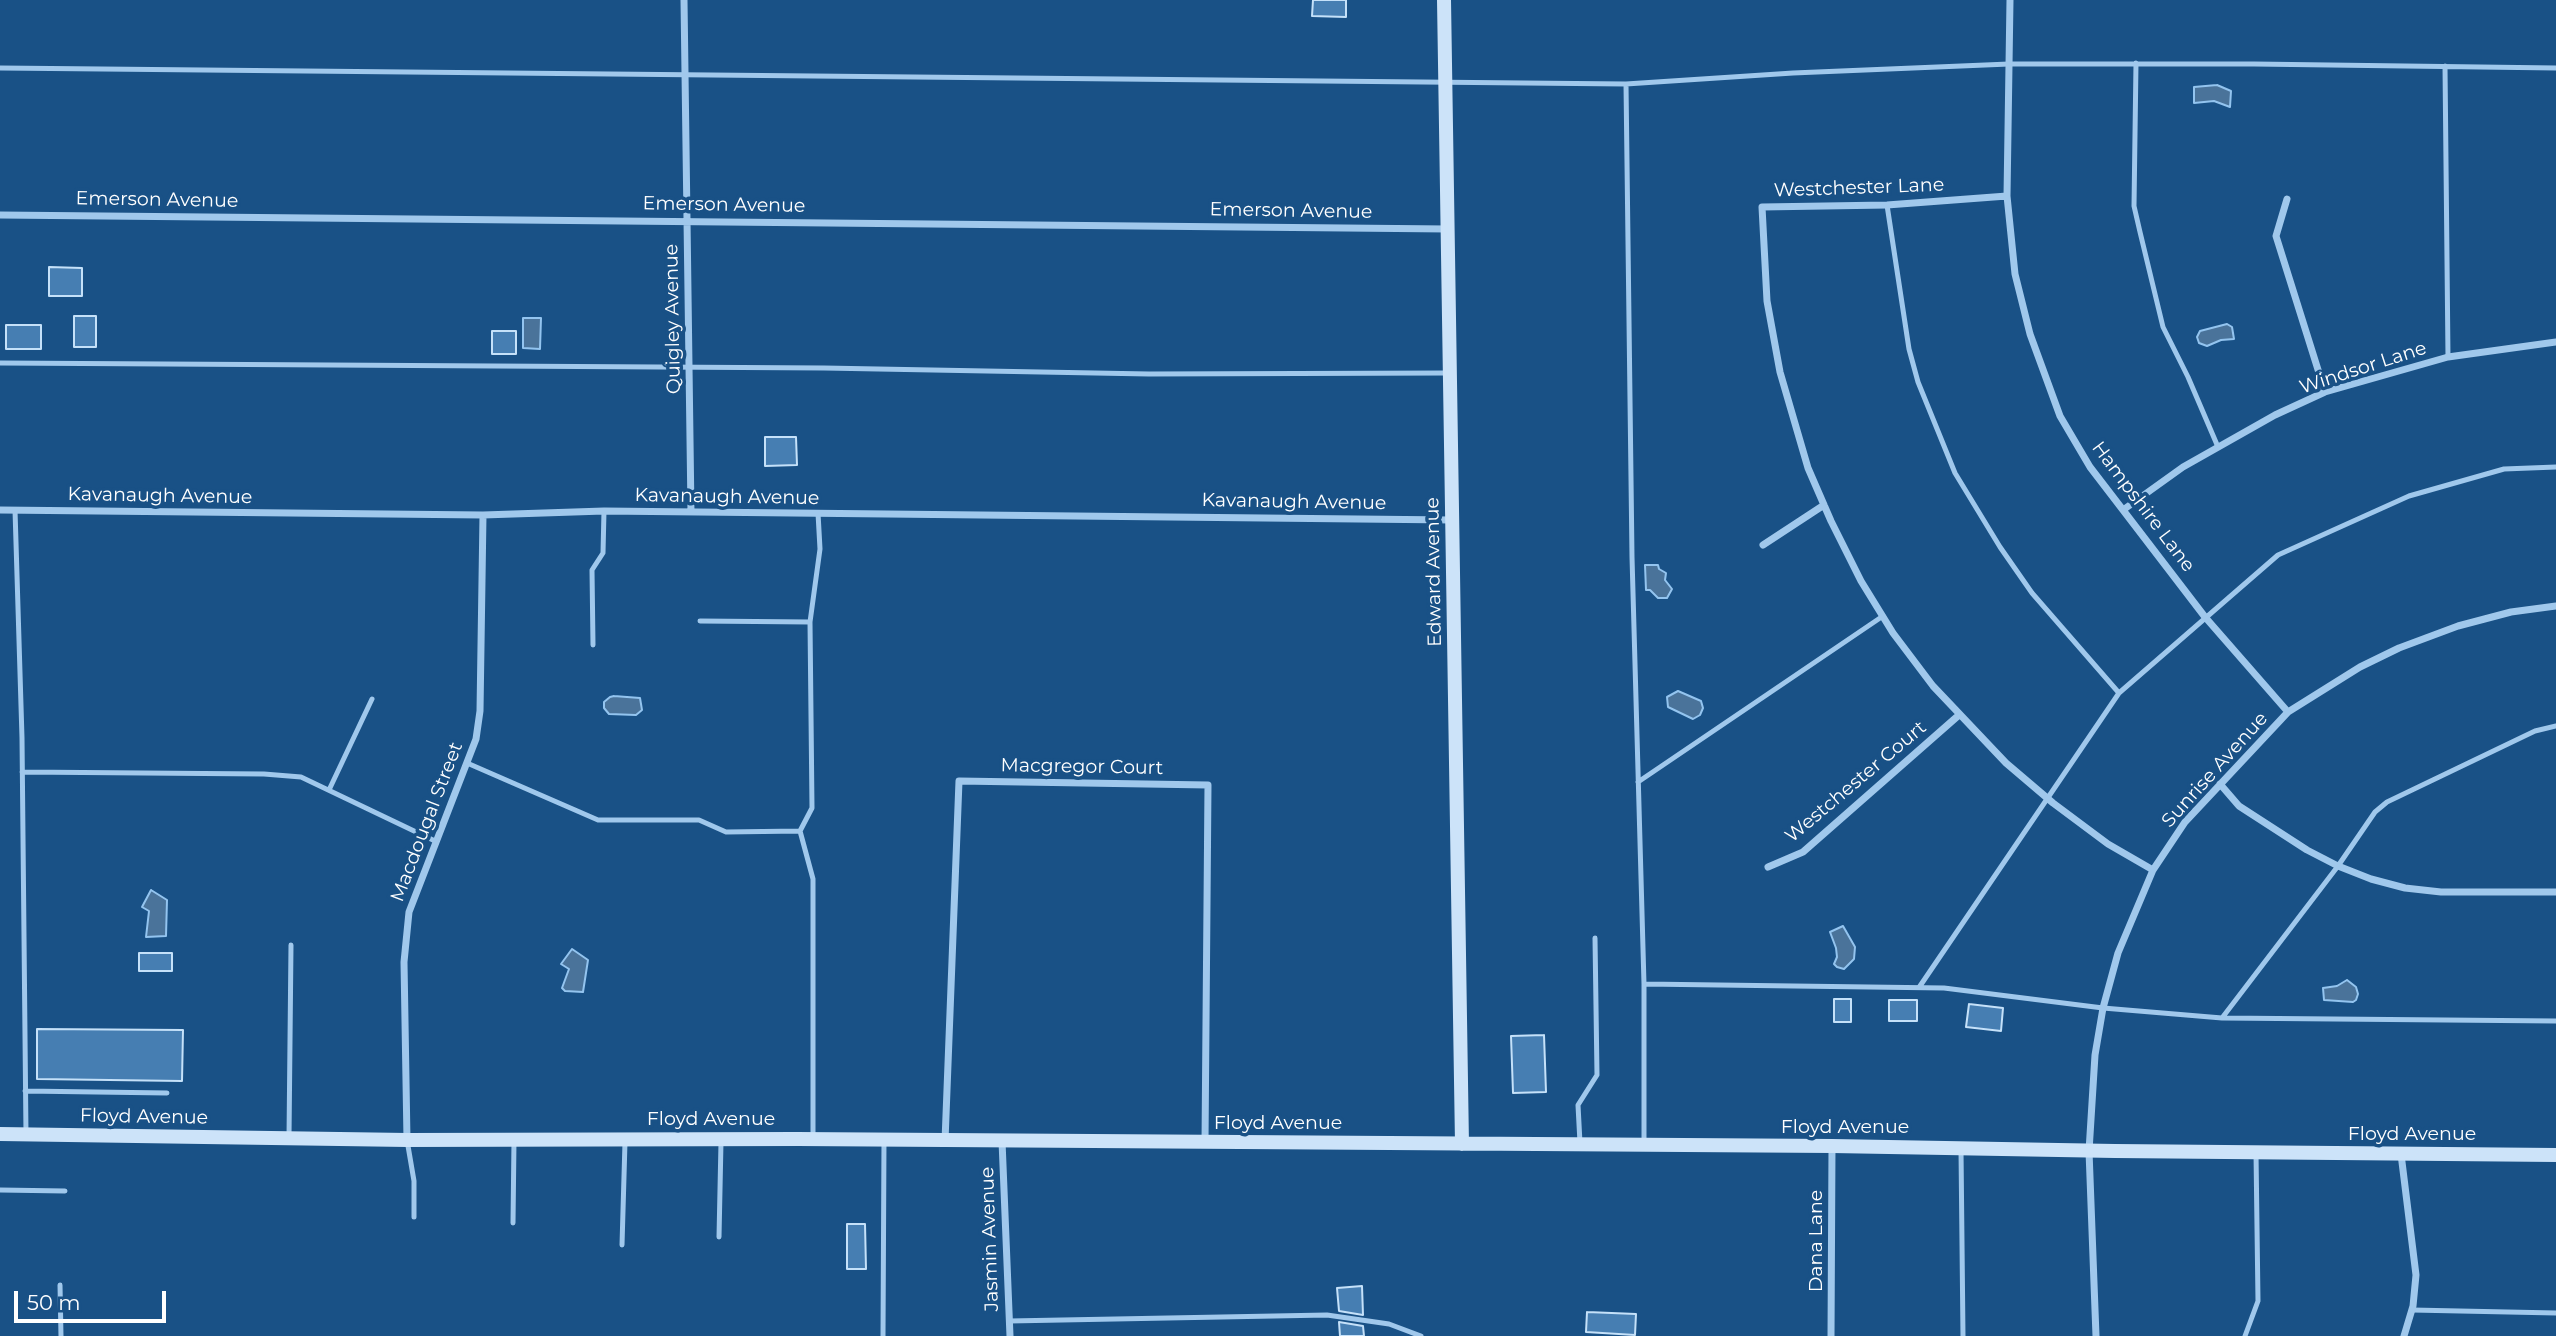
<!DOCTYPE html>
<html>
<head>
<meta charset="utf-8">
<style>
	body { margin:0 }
	#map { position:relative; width:2556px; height:1336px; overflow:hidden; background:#195186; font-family:Montserrat,sans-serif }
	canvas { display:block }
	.scale { position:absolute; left:14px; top:1291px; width:152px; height:32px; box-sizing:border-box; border:4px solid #fff; border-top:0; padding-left:9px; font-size:21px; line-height:24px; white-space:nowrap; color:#fff; -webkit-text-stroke:5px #195186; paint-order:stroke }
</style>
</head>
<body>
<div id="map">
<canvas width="2556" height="1336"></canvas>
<div class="scale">50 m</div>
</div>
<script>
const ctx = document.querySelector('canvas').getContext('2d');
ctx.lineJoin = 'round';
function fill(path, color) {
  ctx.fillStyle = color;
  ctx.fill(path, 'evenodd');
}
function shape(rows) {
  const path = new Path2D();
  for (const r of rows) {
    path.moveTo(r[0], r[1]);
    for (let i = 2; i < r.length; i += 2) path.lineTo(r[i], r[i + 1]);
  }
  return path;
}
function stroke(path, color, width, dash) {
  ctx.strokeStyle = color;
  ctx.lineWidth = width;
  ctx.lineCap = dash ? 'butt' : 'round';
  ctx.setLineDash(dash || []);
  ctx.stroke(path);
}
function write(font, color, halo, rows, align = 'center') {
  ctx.font = font + ' Montserrat,sans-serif';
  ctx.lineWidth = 7;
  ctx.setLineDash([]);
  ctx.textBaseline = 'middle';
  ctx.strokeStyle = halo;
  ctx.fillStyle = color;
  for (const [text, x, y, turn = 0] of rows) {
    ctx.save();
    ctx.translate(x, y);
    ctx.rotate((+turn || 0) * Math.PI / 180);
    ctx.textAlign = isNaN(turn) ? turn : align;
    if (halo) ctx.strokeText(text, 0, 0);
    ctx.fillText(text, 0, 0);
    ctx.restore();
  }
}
const water = shape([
	[2217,85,2231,91,2230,107,2214,101,2194,103,2194,87,2217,85],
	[523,318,541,318,540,349,523,348,523,318],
	[2227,324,2232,327,2234,339,2221,340,2207,346,2199,343,2197,337,2200,331,2227,324],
	[1645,565,1658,565,1659,569,1666,573,1665,580,1672,589,1667,598,1658,598,1650,590,1646,590,1645,565],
	[1678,691,1701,701,1703,708,1700,715,1693,719,1668,707,1667,697,1678,691],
	[614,696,640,698,642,710,636,715,609,714,604,708,604,702,610,697,614,696],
	[151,890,167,900,166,936,146,937,149,911,142,907,151,890],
	[1843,926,1855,947,1854,959,1844,969,1837,967,1834,964,1837,957,1836,948,1830,932,1843,926],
	[572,949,588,960,583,992,565,991,562,988,569,969,561,964,572,949],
	[2347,980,2356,987,2358,994,2356,1000,2353,1002,2324,1000,2323,988,2337,986,2347,980]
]);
const building = shape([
	[1313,0,1346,0,1346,17,1312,16,1313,0],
	[49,267,82,268,82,296,49,296,49,267],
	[74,316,96,316,96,347,74,347,74,316],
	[6,325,41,325,41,349,6,349,6,325],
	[492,331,516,331,516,354,492,354,492,331],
	[765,437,796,437,797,465,765,466,765,437],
	[139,953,172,953,172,971,139,971,139,953],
	[1834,999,1851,999,1851,1022,1834,1022,1834,999],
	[1889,1000,1917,1000,1917,1021,1889,1021,1889,1000],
	[1969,1004,2003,1008,2001,1031,1966,1027,1969,1004],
	[37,1029,183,1030,182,1081,37,1079,37,1029],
	[1544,1035,1546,1092,1513,1093,1511,1036,1544,1035],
	[847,1224,865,1224,866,1269,847,1269,847,1224],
	[1362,1286,1363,1315,1339,1311,1337,1288,1362,1286],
	[1587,1312,1636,1314,1635,1335,1586,1332,1587,1312],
	[1339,1322,1363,1326,1364,1336,1340,1336,1339,1322]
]);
const lane = shape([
	[2136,63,2134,206,2140,232,2163,327,2188,377,2218,447],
	[2445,66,2448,357],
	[0,68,1626,84,1793,73,2009,64,2254,64,2556,68],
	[1626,84,1632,557,1644,984,1644,1142],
	[1887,205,1909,349,1918,382,1955,473,2000,547,2032,593,2119,693,1920,986],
	[0,363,824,368,1149,374,1447,373],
	[15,510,22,738,26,1134],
	[700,621,810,622],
	[593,645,592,570,603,553,604,511],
	[2119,693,2278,555,2409,496,2504,469,2556,467],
	[467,763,598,820,699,820,726,832,800,831],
	[22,772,264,774,301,777,435,841],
	[1638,782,1883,616],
	[329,790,372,699],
	[1644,984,1944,988,2103,1008,2222,1018,2338,866,2375,812,2387,802,2535,731,2556,726],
	[2222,1018,2556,1021],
	[25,1091,167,1093],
	[289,1137,291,945],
	[813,1138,813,879,800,831,812,808,810,622,820,549,818,513],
	[407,1140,414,1181,414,1217],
	[1580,1143,1578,1105,1597,1075,1595,938],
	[1961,1150,1963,1336],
	[0,1190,65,1191],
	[513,1223,514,1141],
	[719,1237,721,1142],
	[622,1245,625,1142],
	[60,1285,61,1336],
	[2412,1310,2556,1313],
	[1009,1321,1327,1315,1389,1324,1421,1336],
	[883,1336,884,1140],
	[2245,1336,2258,1301,2256,1153]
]);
const street = shape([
	[684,0,691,512],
	[2010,0,2007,196,2015,274,2030,334,2060,416,2090,467,2123,510,2205,617,2288,712],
	[2007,196,1887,205,1762,207,1767,301,1780,372,1808,468,1831,521,1861,581,1893,633,1933,686,2006,763,2053,803,2108,844,2153,870],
	[2287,199,2276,236,2325,392],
	[0,215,1448,229],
	[0,510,483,515,604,511,1452,520],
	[2123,510,2183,467,2275,415,2325,392,2448,357,2556,342],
	[1763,545,1824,505],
	[2220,784,2239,806,2307,850,2338,866,2371,879,2405,888,2441,892,2556,892],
	[1768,867,1803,852,1959,715],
	[407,1140,404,962,409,912,476,739,480,711,483,515],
	[945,1141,959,781,1208,785,1205,1142],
	[1002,1141,1010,1336],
	[2401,1154,2416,1275,2413,1306,2404,1336],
	[1831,1336,1832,1146],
	[2096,1336,2089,1151,2095,1055,2103,1008,2118,953,2153,870,2185,822,2288,712,2360,667,2399,648,2458,626,2511,612,2556,606]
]);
const secondary = shape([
	[1444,0,1462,1144],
	[0,1134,407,1140,797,1139,1832,1146,2115,1151,2556,1155]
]);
const streetNames = [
	["Westchester Lane",1859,188,-2],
	["Emerson Avenue",157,200,1],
	["Emerson Avenue",724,205,1],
	["Emerson Avenue",1291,211,1],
	["Quigley Avenue",673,319,-91],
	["Windsor Lane",2363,368,-18],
	["Kavanaugh Avenue",160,496,1],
	["Kavanaugh Avenue",727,497,1],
	["Kavanaugh Avenue",1294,502,1],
	["Hampshire Lane",2143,507,53],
	["Edward Avenue",1434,572,-91],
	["Macgregor Court",1082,767,1],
	["Sunrise Avenue",2215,770,-48],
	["Westchester Court",1856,782,-40],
	["Macdougal Street",427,822,-69],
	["Floyd Avenue",144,1117,1],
	["Floyd Avenue",711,1119],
	["Floyd Avenue",1278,1123],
	["Floyd Avenue",1845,1127],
	["Floyd Avenue",2412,1134],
	["Jasmin Avenue",990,1239,-92],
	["Dana Lane",1816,1241,-90]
];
fill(water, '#4a739a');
stroke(water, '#93c4ef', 2);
fill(building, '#467eb2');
stroke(building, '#c5e1f9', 2);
stroke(lane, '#a0c8ec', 5);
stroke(street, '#a0c8ec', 7);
stroke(secondary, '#cce3f9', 14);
write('19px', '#fff', '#195186', streetNames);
</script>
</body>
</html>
